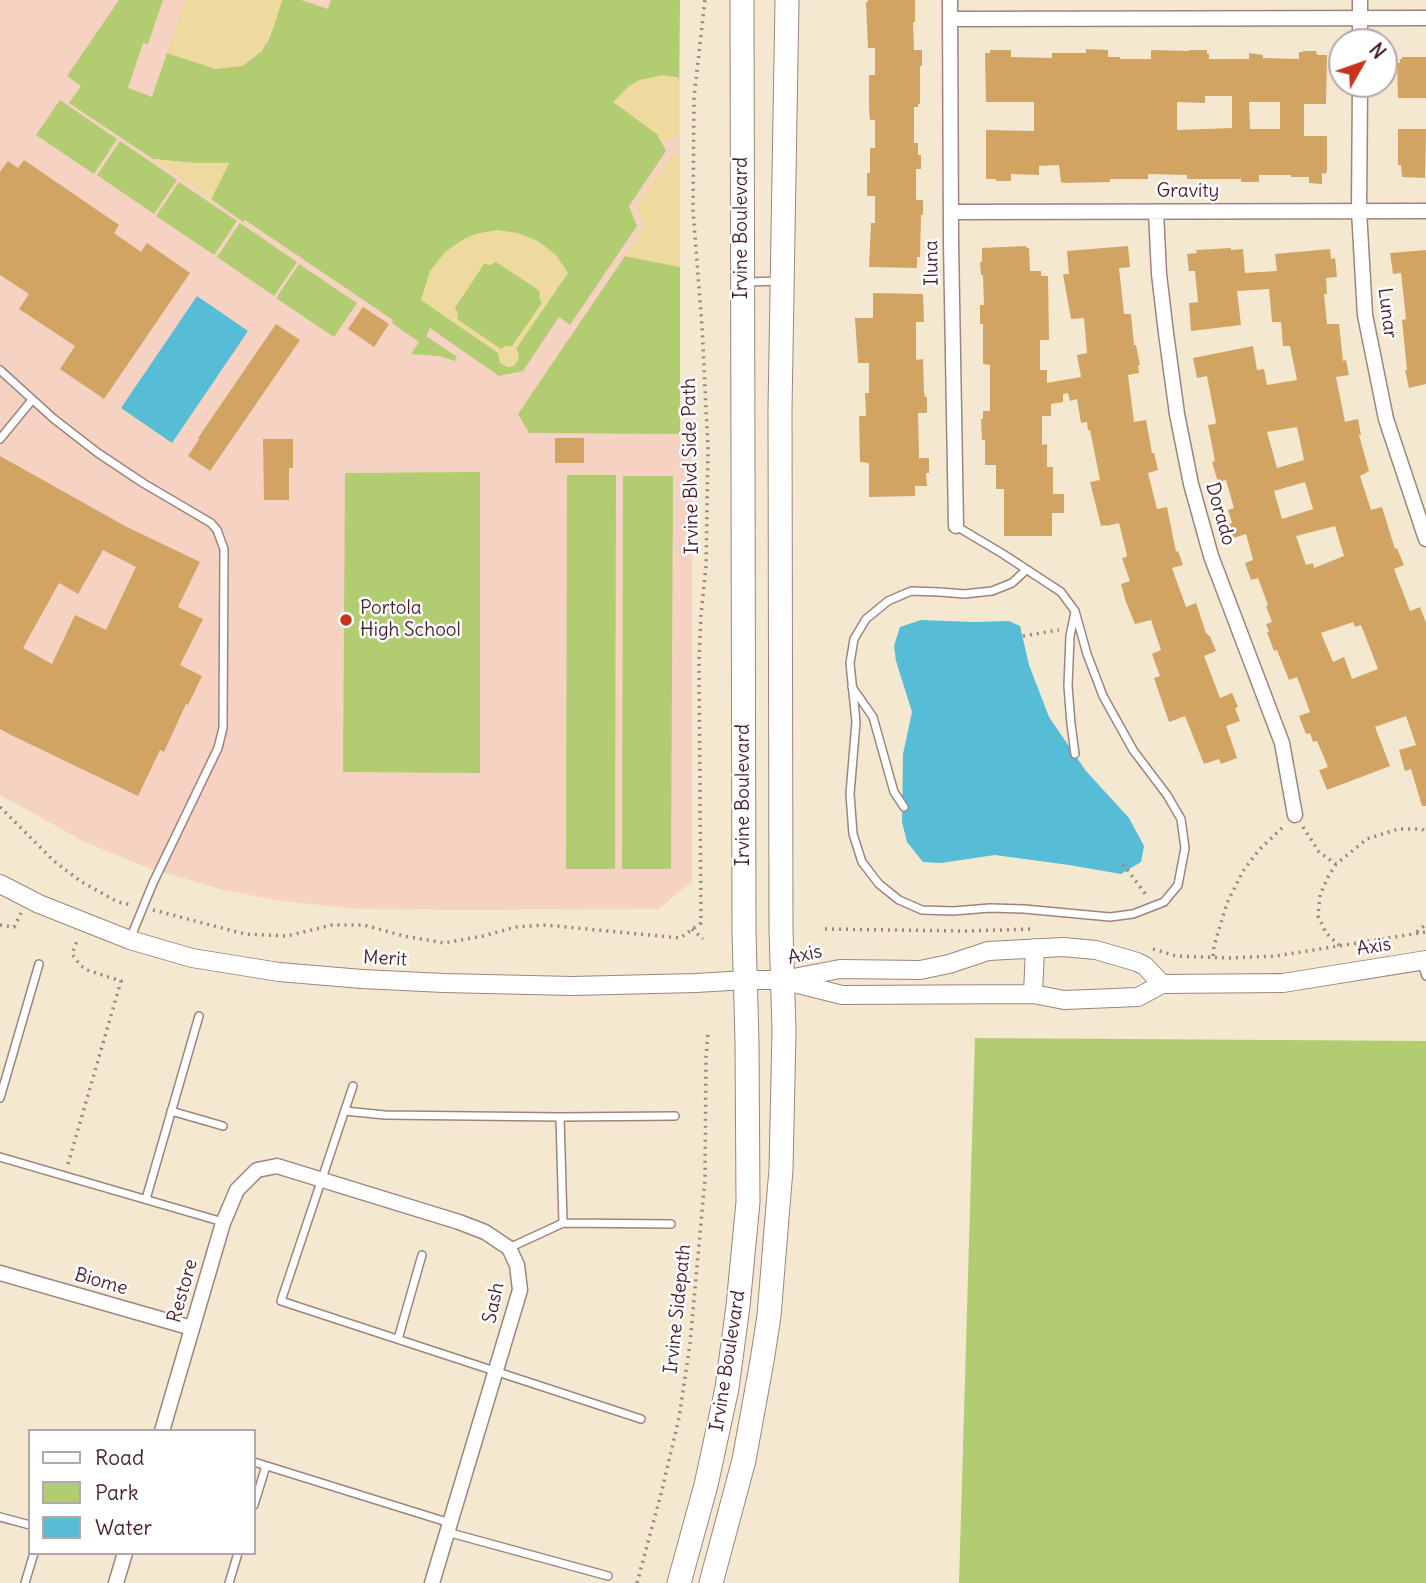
<!DOCTYPE html>
<html>
<head>
<meta charset="utf-8">
<style>
	body { margin:0 }
	#map { position:relative; width:1426px; height:1583px; overflow:hidden; background:#f4e8d1; font-family:Delius,sans-serif }
	canvas { display:block }
	.legend { position:absolute; left:28px; top:1429px; width:228px; height:126px; box-sizing:border-box; background:#fff; border:2px solid #b7a5aa; margin:0; padding:9px 12px; list-style:none; font-size:21px; color:#4a1f2b }
	.legend li { display:flex; align-items:center; gap:14px; height:35px }
	.legend b { width:35px; border:2px solid #b7a5aa }
	.north { position:absolute; left:1328px; top:28px; width:70px; height:70px; box-sizing:border-box; background:#fff; border:2px solid #b7a5aa; border-radius:50%; rotate:50deg; font-size:19px; font-weight:700; line-height:28px; text-align:center; color:#4a1f2b }
	.north::after { content:''; display:block; margin:auto; width:24px; height:32px; background:#c8321e; clip-path:polygon(50% 0,100% 100%,50% 72%,0 100%) }
</style>
</head>
<body>
<div id="map">
<canvas width="1426" height="1583"></canvas>
<ul class="legend">
<li><b style="height:9px;background:#fff"></b>Road</li>
<li><b style="height:19px;background:#b2cc72"></b>Park</li>
<li><b style="height:19px;background:#57bcd5"></b>Water</li>
</ul>
<div class="north">N</div>
</div>
<script>
const ctx = document.querySelector('canvas').getContext('2d');
ctx.lineJoin = 'round';
function fill(path, color) {
  ctx.fillStyle = color;
  ctx.fill(path, 'evenodd');
}
function shape(rows) {
  const path = new Path2D();
  for (const r of rows) {
    path.moveTo(r[0], r[1]);
    for (let i = 2; i < r.length; i += 2) path.lineTo(r[i], r[i + 1]);
  }
  return path;
}
function stroke(path, color, width, dash) {
  ctx.strokeStyle = color;
  ctx.lineWidth = width;
  ctx.lineCap = dash ? 'butt' : 'round';
  ctx.setLineDash(dash || []);
  ctx.stroke(path);
}
function write(font, color, halo, rows, align = 'center') {
  ctx.font = font + ' Delius,sans-serif';
  ctx.lineWidth = 5;
  ctx.setLineDash([]);
  ctx.textBaseline = 'middle';
  ctx.strokeStyle = halo;
  ctx.fillStyle = color;
  for (const [text, x, y, turn = 0] of rows) {
    ctx.save();
    ctx.translate(x, y);
    ctx.rotate((+turn || 0) * Math.PI / 180);
    ctx.textAlign = isNaN(turn) ? turn : align;
    if (halo) ctx.strokeText(text, 0, 0);
    ctx.fillText(text, 0, 0);
    ctx.restore();
  }
}
const built = shape([
	[0,0,680,0,680,444,692,444,692,881,659,909,464,910,360,909,281,901,223,890,146,867,85,842,0,795]
]);
const green = shape([
	[119,0,163,0,148,44,143,43,128,88,152,97,167,53,216,69,268,42,282,0,301,0,328,9,331,0,680,0,679,78,672,76,640,80,629,86,621,94,658,135,666,151,629,206,637,226,570,325,559,317,523,371,499,376,430,328,426,336,457,357,455,361,439,356,411,354,419,342,392,323,393,320,245,220,243,222,211,199,229,163,193,163,153,159,69,103,81,86,67,76],
	[60,100,117,139,94,174,36,135],
	[120,141,177,180,154,214,97,175],
	[179,182,237,221,214,255,156,216],
	[240,223,297,262,274,296,217,257],
	[625,256,680,267,680,434,529,433,518,414],
	[299,264,357,303,334,337,276,298],
	[480,472,480,773,343,772,345,473],
	[567,475,616,475,615,869,566,869],
	[623,476,673,476,671,869,622,869],
	[975,1038,1426,1041,1426,1583,959,1583]
]);
const sand = shape([
	[185,0,282,0,273,29,262,51,243,66,216,69,167,53],
	[663,75,679,78,679,135,661,142,658,135,613,102,629,86,640,80],
	[672,154,679,155,680,267,625,256,644,227,636,206],
	[153,159,193,163,229,163,211,199],
	[497,230,518,233,538,241,556,255,568,273,516,349,519,354,518,360,514,366,510,367,507,367,500,363,498,353,421,300,430,271,446,251,464,239,475,234],
	[496,262,540,291,539,298,542,303,512,346,506,346,501,349,457,319,458,314,455,308,484,264,490,265]
]);
const water = shape([
	[197,296,248,331,172,443,121,408],
	[921,620,974,622,1009,621,1020,626,1029,665,1049,717,1086,771,1129,818,1144,846,1141,862,1121,874,1069,865,995,855,941,863,923,862,907,842,902,822,903,754,912,712,896,661,894,646,900,627]
]);
const building = shape([
	[868,0,915,0,915,22,913,22,914,50,922,50,922,66,920,66,920,104,918,104,918,107,914,107,914,143,918,143,918,155,921,155,921,169,916,169,916,200,923,200,923,215,921,215,920,257,917,257,917,268,869,267,871,223,875,223,875,196,867,196,867,173,870,173,870,148,875,148,875,120,870,120,869,109,869,75,875,75,875,48,868,48,866,2,868,2],
	[1086,49,1108,50,1108,57,1120,57,1120,59,1151,59,1151,50,1189,51,1189,50,1207,50,1207,54,1209,54,1209,59,1249,59,1249,53,1263,55,1263,58,1299,59,1299,52,1303,52,1303,51,1316,51,1317,55,1327,55,1326,104,1304,104,1304,136,1327,136,1327,170,1326,174,1322,173,1322,184,1309,183,1309,177,1291,177,1291,175,1259,175,1259,182,1241,182,1241,179,1187,179,1187,175,1148,174,1148,179,1110,179,1110,182,1064,183,1061,182,1059,165,1039,166,1039,175,1011,174,1011,181,996,181,996,179,986,179,986,130,1034,131,1034,102,986,102,985,53,990,53,990,50,1011,50,1011,57,1052,58,1052,53,1086,53],
	[1205,96,1232,96,1232,128,1177,130,1177,102,1205,103],
	[1249,102,1280,102,1280,129,1250,129],
	[1402,57,1426,57,1426,98,1398,98,1397,63,1400,63,1400,59,1402,59],
	[1398,129,1426,129,1425,178,1402,177,1401,165,1398,165],
	[24,160,119,225,114,233,141,252,147,243,190,273,104,399,60,369,75,346,19,309,29,294,0,275,0,172,8,161,18,168],
	[1026,246,1027,248,1029,248,1030,271,1041,271,1041,276,1048,276,1049,340,1040,340,1040,370,1047,370,1047,383,1081,377,1077,355,1087,353,1084,318,1071,319,1063,274,1069,274,1067,251,1128,246,1130,267,1119,268,1124,314,1131,314,1134,345,1136,345,1140,365,1138,365,1139,373,1128,375,1134,422,1146,420,1152,453,1154,453,1158,470,1148,473,1157,509,1167,507,1176,552,1178,551,1183,565,1172,568,1186,607,1196,603,1206,633,1209,636,1210,636,1216,651,1204,656,1220,698,1232,693,1238,707,1235,708,1240,721,1226,726,1237,758,1221,764,1219,759,1204,764,1185,716,1169,722,1154,678,1160,676,1152,654,1161,650,1151,620,1135,624,1126,602,1121,584,1130,581,1122,558,1126,557,1127,555,1119,523,1106,526,1106,525,1101,526,1090,482,1100,480,1090,430,1088,430,1087,422,1081,423,1077,399,1070,401,1068,393,1063,394,1063,402,1051,404,1051,416,1042,416,1042,445,1047,444,1047,467,1053,467,1053,494,1064,494,1064,513,1052,513,1052,536,1004,536,1004,489,996,489,996,465,985,465,985,440,982,440,981,419,983,419,983,411,990,411,990,365,983,364,983,324,980,324,980,305,984,305,983,275,981,275,980,262,982,262,982,248],
	[1231,248,1231,250,1243,249,1245,273,1277,271,1275,254,1330,249,1331,259,1335,258,1337,277,1326,278,1327,294,1324,294,1327,324,1339,324,1343,361,1346,360,1349,375,1336,377,1345,422,1358,419,1361,435,1359,435,1369,471,1360,476,1371,510,1382,507,1395,549,1397,548,1404,565,1394,569,1410,611,1420,607,1426,623,1426,806,1422,806,1411,769,1405,771,1399,750,1416,745,1406,716,1375,727,1390,766,1327,790,1319,770,1328,767,1317,741,1313,742,1310,733,1306,734,1299,716,1310,712,1297,677,1289,680,1277,650,1274,651,1267,632,1269,632,1266,624,1272,622,1266,606,1268,605,1258,578,1251,580,1245,563,1253,560,1246,534,1233,538,1229,524,1232,523,1228,510,1234,508,1226,480,1218,482,1212,462,1215,461,1208,425,1215,424,1216,422,1207,376,1197,378,1193,358,1253,346,1257,370,1264,369,1267,385,1297,380,1290,346,1283,346,1281,322,1272,322,1269,289,1237,291,1241,325,1191,331,1189,303,1198,302,1195,271,1189,271,1187,254,1197,253,1196,250],
	[1297,427,1304,460,1277,468,1267,432],
	[1305,482,1313,509,1282,519,1274,491],
	[1335,526,1344,556,1314,568,1313,563,1306,565,1296,536],
	[1353,622,1355,627,1361,625,1378,669,1352,679,1344,657,1333,662,1321,633],
	[1426,250,1426,384,1409,388,1405,370,1407,370,1402,320,1406,319,1401,273,1393,274,1390,253],
	[873,293,923,294,924,322,916,322,916,360,923,359,924,392,925,397,927,397,927,413,918,413,919,458,929,458,929,473,926,473,927,486,915,486,915,496,869,497,869,463,860,462,859,416,866,416,865,393,869,393,869,363,858,363,855,318,873,318],
	[363,307,389,324,374,347,348,329],
	[276,324,300,340,210,471,188,456,199,439,198,438],
	[555,438,584,438,584,463,555,463],
	[263,439,293,439,293,468,289,468,289,500,264,500],
	[0,456,125,526,200,562,178,607,203,619,180,665,202,676,188,705,186,704,164,752,160,750,138,796,11,735,0,729],
	[103,550,136,567,106,630,75,615,52,664,23,648,59,583,78,594]
]);
const path = shape([
	[1023,636,1059,630],
	[0,807,54,861,80,881,118,902,132,905],
	[1303,827,1319,852,1336,864,1367,839,1398,829,1422,829,1426,832],
	[1123,864,1147,896],
	[1336,864,1328,877,1320,895,1318,916,1326,933,1341,947],
	[153,910,245,934,287,936,332,925,364,925,404,936,444,943,483,936,516,927,546,925,680,938,701,923,699,662,701,615,706,566,708,449,702,326,693,211,694,97,705,0],
	[0,925,14,927,21,913],
	[692,929,703,939],
	[825,929,965,931,1033,929],
	[1417,932,1426,924],
	[1153,949,1176,956,1229,958,1276,956,1426,932],
	[1213,956,1214,946,1227,903,1243,871,1259,850,1285,825],
	[68,1164,121,981,87,970,80,965,72,954,78,938],
	[637,1583,661,1494,679,1418,690,1344,705,1179,706,1057,708,1033]
]);
const service = shape([
	[747,282,780,281],
	[0,370,54,419,98,453,143,483,211,523,217,530,224,549,223,728,218,748,153,883,130,939],
	[0,439,32,400],
	[956,526,1003,554,1061,592,1075,611,1087,654,1103,696,1133,750,1167,795,1181,819,1185,848,1178,885,1164,902,1133,914,1110,917,1024,909,990,908,953,911,922,910,899,900,879,884,862,862,853,834,850,794,856,722,850,663,854,639,866,619,888,601,911,591,940,592,964,594,992,591,1012,583,1026,570],
	[1075,612,1070,636,1068,686,1071,724,1075,754],
	[852,687,873,717,894,792,904,807],
	[1421,961,1426,976],
	[353,1086,281,1301,641,1419],
	[0,1098,39,964],
	[171,1111,223,1126],
	[345,1111,385,1115,560,1117,675,1116],
	[560,1117,563,1223],
	[0,1157,223,1222],
	[146,1199,199,1016],
	[509,1248,563,1223,671,1224],
	[398,1339,422,1255],
	[254,1462,450,1523],
	[254,1505,266,1466],
	[0,1517,30,1525],
	[447,1532,608,1576],
	[25,1583,34,1553],
	[229,1583,238,1553]
]);
const minor = shape([
	[950,0,951,242,956,526],
	[950,19,1426,18],
	[1360,42,1360,0],
	[1360,84,1359,211,1365,315,1386,419,1426,539],
	[951,212,1426,211],
	[1156,212,1159,274,1166,333,1177,414,1191,484,1211,556,1282,743,1295,815],
	[0,1273,192,1328],
	[162,1431,223,1223,237,1190,257,1170,277,1166,459,1222,485,1232,509,1248,517,1265,520,1290,432,1583],
	[116,1583,125,1553]
]);
const tertiary = shape([
	[0,884,39,904,130,940,192,958,279,972,362,979,444,983,572,986,696,983,746,980,783,980,840,969,920,970,949,964,988,951,1063,947,1096,950,1137,962,1145,966,1162,984],
	[786,981,842,995,1033,994,1064,1000,1138,997,1162,984,1283,983,1426,960],
	[1033,994,1035,948]
]);
const primary = shape([
	[679,1583,706,1485,727,1388,738,1306,748,1202,747,1042,744,932,742,0],
	[711,1583,744,1460,762,1361,769,1316,781,1169,784,1031,781,929,780,409,787,0]
]);
const markers = [
	[346,620,7,"#c8321e"]
];
const streetNames = [
	["Gravity",1188,192],
	["Irvine Boulevard",742,228,-90],
	["Iluna",932,263,-91],
	["Lunar",1387,313,83],
	["Irvine Blvd Side Path",691,466,-91],
	["Dorado",1220,514,74],
	["Irvine Boulevard",744,795,-90],
	["Axis",1374,947,-9],
	["Axis",805,955,-12],
	["Merit",385,959,3],
	["Biome",101,1282,16],
	["Restore",183,1291,-74],
	["Sash",494,1303,-78],
	["Irvine Sidepath",678,1309,-84],
	["Irvine Boulevard",728,1361,-81]
];
const poiNames = [
	["Portola",360,609],
	["High School",360,631]
];
fill(built, '#f6d2c3');
fill(green, '#b2cc72');
fill(sand, '#eeda9e');
fill(water, '#57bcd5');
fill(building, '#d2a464');
stroke(service, '#9f847e', 10);
stroke(minor, '#9f847e', 17);
stroke(tertiary, '#9f847e', 20);
stroke(primary, '#9f847e', 25);
stroke(path, '#9f847e', 3.5, [2, 5]);
stroke(service, '#fff', 7);
stroke(minor, '#fff', 14);
stroke(tertiary, '#fff', 18);
stroke(primary, '#fff', 23);
for (const [x, y, r, color] of markers) {
  const dot = new Path2D();
  dot.arc(x, y, r, 0, 2 * Math.PI);
  ctx.fillStyle = color;
  ctx.fill(dot);
  stroke(dot, '#fff', 2.5);
}
write('19px', '#4a1f2b', '#fff', streetNames);
write('19px', '#4a1f2b', '#fff', poiNames, 'left');
</script>
</body>
</html>
